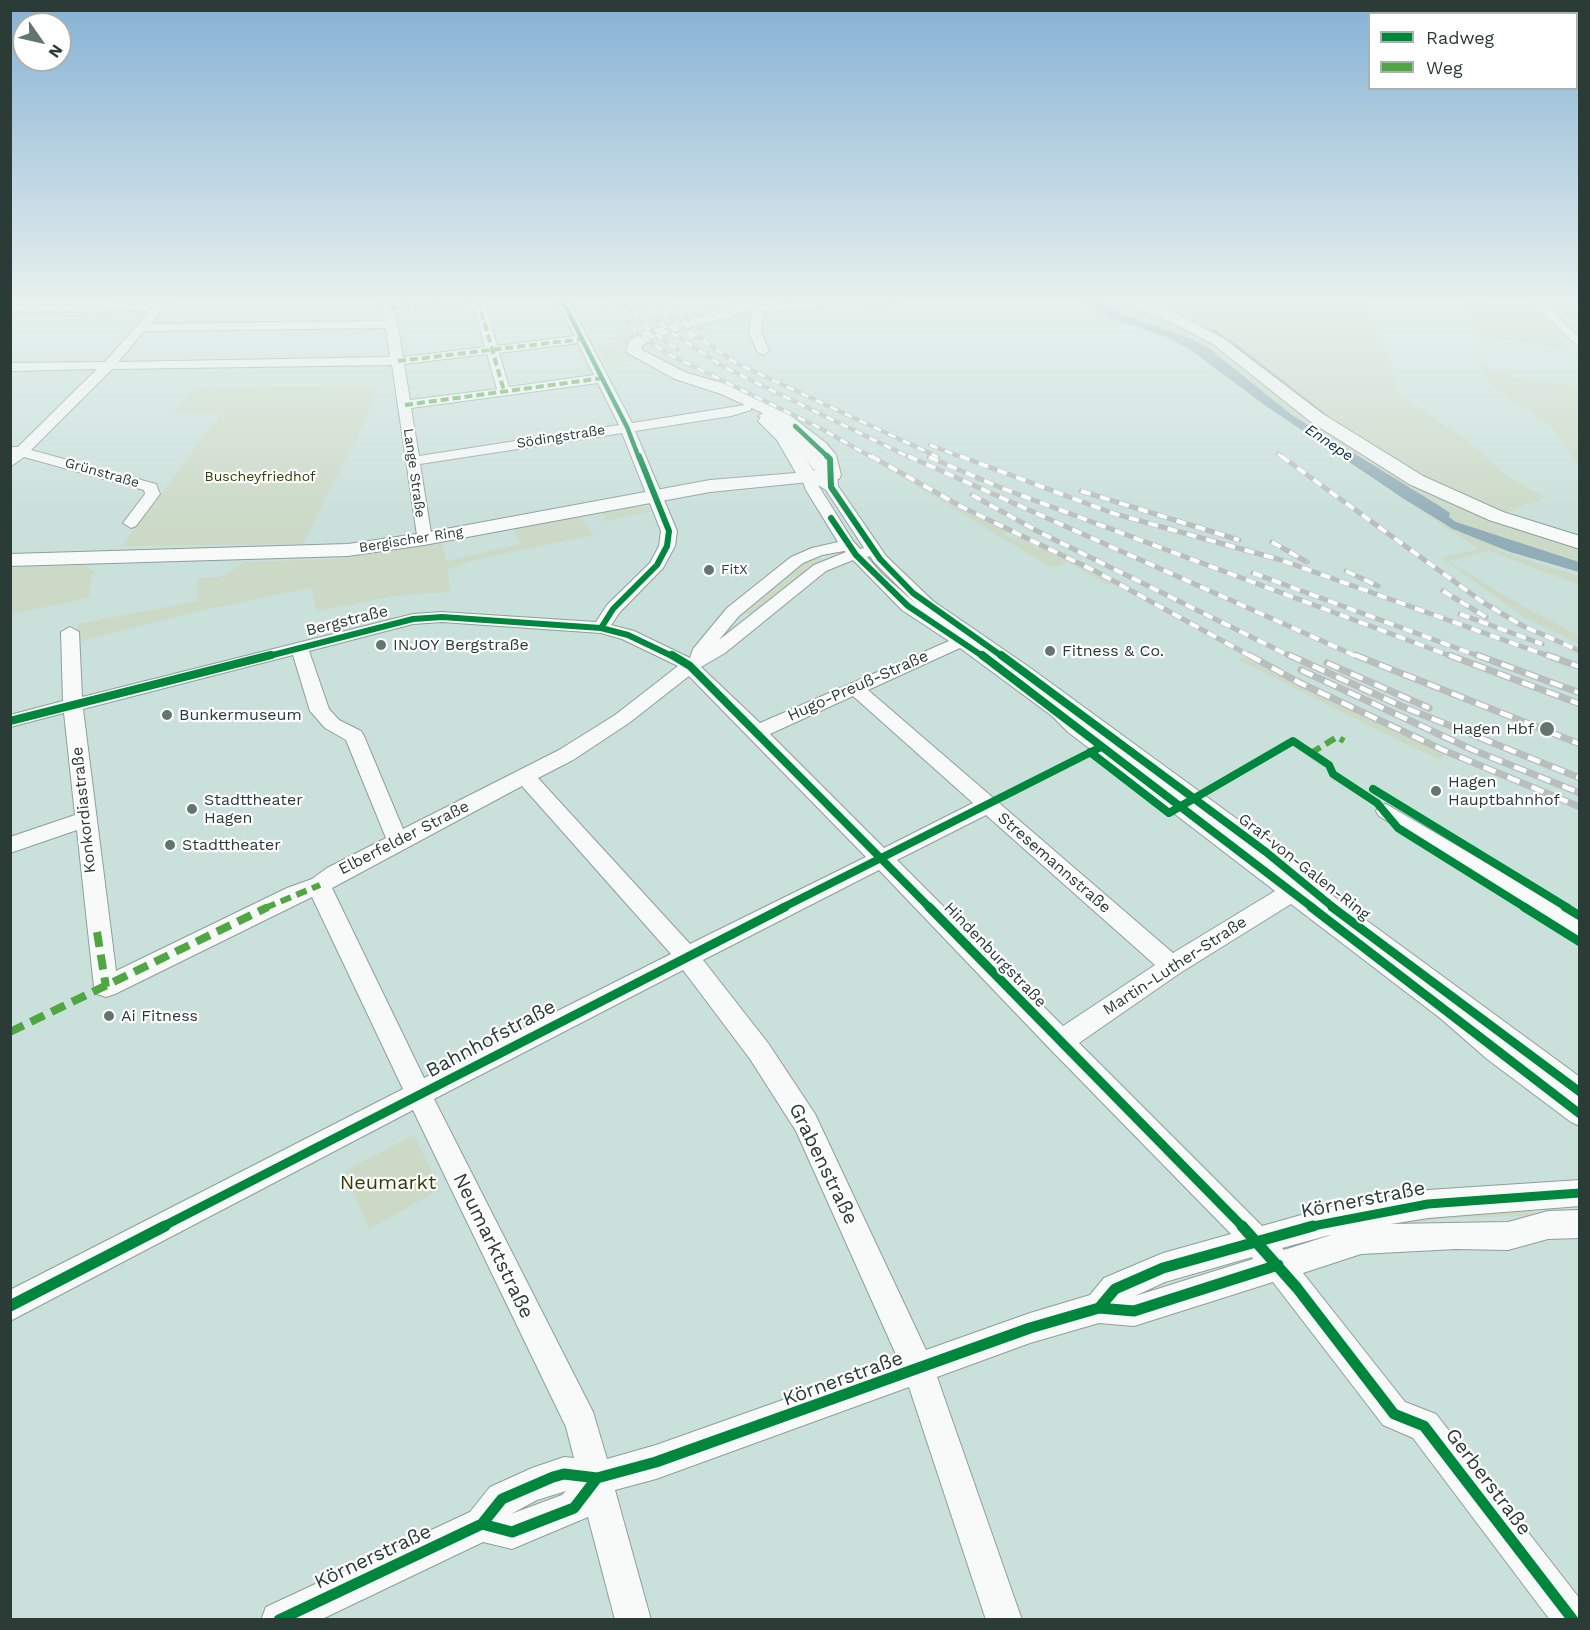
<!DOCTYPE html>
<html>
<head>
<meta charset="utf-8">
<style>
	body { margin:0 }
	#map { position:relative; width:1590px; height:1630px; overflow:hidden; background:#cae0da; font-family:"Work Sans",sans-serif }
	canvas { display:block }
	.frame { position:absolute; inset:0; border:12px solid #2b3b36; pointer-events:none }
	.legend { position:absolute; left:1368px; top:12px; width:210px; height:78px; box-sizing:border-box; background:#fff; border:2px solid #aab1af; margin:0; padding:8px 10px; list-style:none; font-size:18px; color:#2b3b36 }
	.legend li { display:flex; align-items:center; gap:12px; height:30px }
	.legend b { width:30px; border:2px solid #aab1af }
	.north { position:absolute; left:12px; top:12px; width:60px; height:60px; box-sizing:border-box; background:#fff; border:2px solid #aab1af; border-radius:50%; rotate:124deg; font-size:16px; font-weight:700; line-height:24px; text-align:center; color:#2b3b36 }
	.north::after { content:''; display:block; margin:auto; width:21px; height:27px; background:#63756f; clip-path:polygon(50% 0,100% 100%,50% 72%,0 100%) }
</style>
</head>
<body>
<div id="map">
<canvas width="1590" height="1630"></canvas>
<div class="frame"></div>
<ul class="legend">
<li><b style="height:8px;background:#00873e"></b>Radweg</li>
<li><b style="height:8px;background:#51a644"></b>Weg</li>
</ul>
<div class="north">N</div>
</div>
<script>
const ctx = document.querySelector('canvas').getContext('2d');
ctx.lineJoin = 'round';
function fill(path, color) {
  ctx.fillStyle = color;
  ctx.fill(path, 'evenodd');
}
function shape(rows) {
  const path = new Path2D();
  for (const r of rows) {
    path.moveTo(r[0], r[1]);
    for (let i = 2; i < r.length; i += 2) path.lineTo(r[i], r[i + 1]);
  }
  return path;
}
function stroke(path, color, width, dash) {
  ctx.strokeStyle = color;
  ctx.lineWidth = width;
  ctx.lineCap = dash ? 'butt' : 'round';
  ctx.setLineDash(dash || []);
  ctx.stroke(path);
}
function write(font, color, halo, rows, align = 'center') {
  ctx.font = font + ' "Work Sans",sans-serif';
  ctx.lineWidth = 4.5;
  ctx.setLineDash([]);
  ctx.textBaseline = 'middle';
  ctx.strokeStyle = halo;
  ctx.fillStyle = color;
  for (const [text, x, y, turn = 0] of rows) {
    ctx.save();
    ctx.translate(x, y);
    ctx.rotate((+turn || 0) * Math.PI / 180);
    ctx.textAlign = isNaN(turn) ? turn : align;
    if (halo) ctx.strokeText(text, 0, 0);
    ctx.fillText(text, 0, 0);
    ctx.restore();
  }
}
const green = shape([
	[1099,300,1132,304,1203,336,1328,432,1371,460,1387,469,1579,548,1579,562,1456,523,1449,517,1449,513,1438,505,1292,415,1210,349,1180,334,1127,316],
	[1142,300,1361,300,1389,356,1398,394,1468,441,1511,479,1546,497,1505,513,1427,480,1339,425,1231,342,1168,310],
	[1465,300,1542,310,1566,346,1565,349,1481,337],
	[1540,300,1579,300,1579,330,1565,325,1558,307],
	[607,310,613,310,620,322,634,336,624,349,635,360,606,364,598,347,616,345,614,339,622,332,617,326,609,325,617,321,615,317,605,317],
	[1482,361,1489,369,1507,372,1509,376,1579,387,1579,467,1555,430,1486,381],
	[374,386,375,394,365,420,303,544,122,546,221,414,172,413,193,389],
	[880,463,952,505,1008,531,1004,535,1015,540,1018,538,1025,540,1037,549,1040,546,1113,583,1108,585,1068,562,1052,568,881,465,876,465],
	[1403,500,1453,529,1502,548,1497,550,1579,576,1579,585,1489,551,1448,561,1507,597,1579,636,1579,644,1524,617,1441,558,1479,549],
	[640,506,648,507,650,512,605,521,602,513],
	[578,515,594,535,474,560,448,569,450,592,394,596,317,611,311,588,198,611,77,642,77,624,198,601,197,579,224,576,244,562,339,559,442,543,446,561,521,544,513,528],
	[817,555,822,560,751,615,743,613,787,578,790,570],
	[85,565,95,573,92,574,89,598,11,614,11,568],
	[1243,657,1299,686,1445,755,1441,760,1406,744,1239,660],
	[414,1135,440,1189,369,1229,345,1171],
	[1534,1211,1536,1216,1447,1218,1367,1230,1316,1241,1314,1236,1365,1223,1468,1212]
]);
const water = shape([
	[1078,300,1099,300,1127,316,1192,339,1210,349,1292,415,1438,505,1450,513,1449,517,1456,522,1579,562,1579,572,1510,552,1453,529,1404,499,1266,406,1189,349,1166,337,1111,318]
]);
const stream = shape([
	[1213,331,1239,348,1328,418]
]);
const minor = shape([
	[159,300,171,300,150,324,385,321,382,300,394,300,394,305,440,300,484,300,497,346,575,336,556,300,568,300,632,423,751,404,751,410,731,416,635,431,677,531,675,546,663,568,620,612,611,625,634,631,690,658,693,649,727,608,791,557,812,548,838,542,806,490,801,477,808,473,821,474,814,470,791,439,769,421,758,416,765,412,779,415,801,433,824,464,837,472,838,486,886,556,933,601,1029,667,1274,846,1325,890,1580,1077,1580,1126,1571,1122,1487,1059,1440,1018,1291,904,1180,973,1079,1043,1262,1226,1326,1208,1428,1190,1580,1180,1580,1206,1428,1218,1391,1224,1508,1222,1548,1211,1580,1210,1580,1238,1548,1239,1508,1250,1456,1249,1361,1254,1303,1273,1405,1402,1436,1414,1580,1599,1580,1620,1550,1620,1413,1438,1383,1425,1273,1282,1134,1326,1099,1323,1030,1343,937,1377,1022,1620,986,1620,909,1387,656,1479,615,1490,651,1620,615,1620,588,1517,512,1549,483,1542,320,1620,261,1620,266,1607,470,1512,490,1487,532,1468,564,1457,574,1458,566,1427,413,1110,10,1321,10,1290,403,1089,312,897,115,994,106,997,97,994,94,987,77,830,10,853,10,837,75,815,64,713,10,727,10,715,63,701,61,632,70,627,79,632,82,697,413,614,442,612,596,622,607,605,650,563,659,546,661,531,622,433,420,464,432,539,424,544,418,542,392,365,112,369,31,450,156,484,160,494,136,526,131,528,123,523,145,494,144,490,24,457,10,467,10,447,18,447,97,369,10,371,10,363,105,362,150,311,10,312,10,306,156,304,159,300],
	[473,302,485,347,403,357,395,312,473,302],
	[386,328,390,357,118,362,144,331,386,328],
	[578,343,594,375,509,387,499,353,578,343],
	[487,354,497,389,410,400,404,364,487,354],
	[598,383,619,425,419,456,411,408,598,383],
	[818,485,826,490,864,548,860,549,853,541,818,485],
	[844,551,846,552,814,565,719,640,739,616,803,563,822,555,844,551],
	[870,556,874,562,916,604,882,574,867,557,870,556],
	[853,560,902,610,949,641,760,723,701,667,725,653,826,571,853,560],
	[442,622,601,633,622,639,678,666,615,715,559,750,403,829,364,736,361,731,339,720,329,709,309,651,413,624,442,622],
	[960,648,1052,716,1068,732,1275,891,1173,953,868,690,960,648],
	[293,655,310,711,325,728,346,740,386,838,327,868,312,879,287,888,116,971,83,709,293,655],
	[689,676,866,857,690,944,538,778,573,760,629,723,689,676],
	[853,696,973,803,884,848,770,734,853,696],
	[522,786,671,954,424,1078,332,888,522,786],
	[986,815,1155,965,1063,1026,897,860,986,815],
	[879,870,1051,1050,1231,1234,1163,1253,1104,1278,1090,1295,1030,1313,926,1350,815,1114,768,1043,703,960,879,870],
	[683,970,750,1059,796,1131,898,1359,656,1445,607,1459,593,1412,434,1099,683,970],
	[1331,1235,1284,1250,1282,1248,1326,1236,1331,1235],
	[1252,1257,1253,1259,1135,1296,1165,1282,1252,1257],
	[566,1491,562,1495,511,1514,537,1500,566,1491],
	[739,300,749,300,754,306,845,300,902,300,896,303,763,312,761,332,769,351,763,355,757,351,749,332,752,312,747,311,739,300],
	[1529,300,1541,300,1580,338,1580,348,1529,300],
	[1386,804,1580,918,1580,939,1379,816,1376,811,1379,806,1386,804]
]);
const major = shape([
	[745,300,761,300,752,309,738,314,653,338,642,346,642,350,687,373,733,386,782,409,826,443,836,455,841,475,839,479,710,492,424,545,348,556,10,566,10,554,348,544,424,533,710,480,796,473,777,440,758,421,761,417,769,416,721,394,675,379,626,352,629,341,643,332,728,308,745,300],
	[786,429,814,451,821,460,822,470,814,471,786,429],
	[1119,300,1140,300,1173,312,1223,338,1323,414,1423,476,1503,512,1580,536,1580,549,1489,520,1409,484,1311,422,1213,344,1163,318,1121,303,1119,300]
]);
const railFar2 = shape([
	[611,300,638,334,670,355,820,428,873,458],
	[623,300,647,328,678,350],
	[637,300,671,332,724,367,911,458],
	[651,300,694,338],
	[666,300,705,333],
	[690,331,736,363,938,457],
	[930,445,964,458],
	[1278,454,1283,458]
]);
const railFar1 = shape([
	[871,456,962,507,1097,572,1252,657],
	[908,456,1358,657],
	[960,456,1112,513,1281,560,1551,657],
	[1281,456,1484,603,1521,625,1580,651],
	[929,457,1004,489,1453,657],
	[1081,491,1239,540],
	[972,495,1039,532,1292,657],
	[1272,542,1307,562],
	[1346,571,1378,586],
	[1253,573,1481,657],
	[1443,591,1486,617],
	[1460,614,1542,644]
]);
const rail = shape([
	[1249,655,1298,682,1443,750,1580,807],
	[1289,655,1401,706,1580,778],
	[1355,655,1580,744],
	[1449,655,1580,704],
	[1477,655,1580,693],
	[1547,655,1580,667],
	[1327,663,1429,708],
	[1301,670,1473,750,1580,793]
]);
const quietFar2 = shape([
	[478,300,504,391],
	[390,309,469,300],
	[398,361,583,339],
	[405,405,603,378]
]);
const quietFar1 = shape([
	[1311,753,1337,737,1344,741],
	[265,908,320,885]
]);
const quiet = shape([
	[97,932,106,987],
	[10,1032,268,907]
]);
const cyclewayFar4 = shape([
	[562,300,627,427,639,458],
	[795,426,829,458]
]);
const cyclewayFar3 = shape([
	[827,456,830,459,831,487,880,559,913,593,1003,657],
	[831,518,856,555,908,606,984,657],
	[601,628,613,609,657,565,667,546,669,531,639,456],
	[265,657,413,619,442,617,601,628,628,635,674,657]
]);
const cyclewayFar2 = shape([
	[672,655,690,666,930,908],
	[982,655,1313,908],
	[1001,655,1266,852,1334,908],
	[10,721,271,655],
	[1090,752,1169,813,1293,741,1329,765,1333,774,1377,803,1398,828,1526,908],
	[1373,789,1568,908],
	[782,908,1101,747]
]);
const cyclewayFar1 = shape([
	[929,907,1243,1227],
	[1311,907,1580,1114],
	[1332,907,1580,1092],
	[1524,907,1580,942],
	[1565,907,1580,916],
	[162,1227,785,907],
	[1308,1227,1428,1204,1580,1193]
]);
const cycleway = shape([
	[1242,1226,1297,1288,1394,1414,1424,1426,1573,1620],
	[10,1306,165,1226],
	[1099,1308,1115,1289,1163,1268,1313,1226],
	[482,1524,512,1532,574,1508,597,1478],
	[279,1620,482,1524,502,1499,553,1477,564,1474,597,1478,656,1462,1030,1328,1099,1308,1134,1311,1278,1265]
]);
const markers = [
	[709,570,6,"#63756f"],
	[381,645,6,"#63756f"],
	[1050,651,6,"#63756f"],
	[167,715,6,"#63756f"],
	[1547,729,8,"#63756f"],
	[1436,791,6,"#63756f"],
	[192,809,6,"#63756f"],
	[170,845,6,"#63756f"],
	[109,1016,6,"#63756f"]
];
const farStreetnames = [
	["Södingstraße",561,437,-9],
	["Grünstraße",102,473,16],
	["Lange Straße",414,473,82],
	["Bergischer Ring",411,540,-9]
];
const farParknames = [
	["Buscheyfriedhof",260,477]
];
const farPoinames = [
	["FitX",721,570]
];
const farWaternames = [
	["Ennepe",1329,443,34]
];
const streetNames = [
	["Bergstraße",347,621,-14],
	["Hugo-Preuß-Straße",858,686,-24],
	["Konkordiastraße",84,810,-96],
	["Elberfelder Straße",404,838,-27],
	["Stresemannstraße",1054,863,41],
	["Graf-von-Galen-Ring",1304,867,38],
	["Hindenburgstraße",995,955,46],
	["Martin-Luther-Straße",1175,966,-33]
];
const poiNames = [
	["INJOY Bergstraße",393,645],
	["Fitness & Co.",1062,651],
	["Bunkermuseum",179,715],
	["Hagen Hbf",1534,729,"right"],
	["Hagen",1448,782],
	["Hauptbahnhof",1448,800],
	["Stadttheater",204,800],
	["Hagen",204,818],
	["Stadttheater",182,845],
	["Ai Fitness",121,1016]
];
const nearStreetnames = [
	["Bahnhofstraße",491,1039,-28],
	["Grabenstraße",823,1164,64],
	["Körnerstraße",1363,1200,-11],
	["Neumarktstraße",493,1246,64],
	["Körnerstraße",843,1379,-20],
	["Gerberstraße",1488,1482,53],
	["Körnerstraße",373,1557,-25]
];
const nearParknames = [
	["Neumarkt",388,1183]
];
fill(green, '#cbd9c6');
fill(water, '#91adb8');
stroke(stream, '#91adb8', 3);
stroke(minor, '#8e9f9a', 2);
stroke(major, '#8e9f9a', 2);
fill(minor, '#f7faf9');
fill(major, '#f7faf9');
stroke(railFar2, '#b8bebc', 4.5);
stroke(railFar1, '#b8bebc', 5);
stroke(rail, '#b8bebc', 7);
stroke(railFar2, '#fff', 3, [8]);
stroke(railFar1, '#fff', 4, [10]);
stroke(rail, '#fff', 4.5, [13]);
stroke(quietFar2, '#51a644', 4, [8, 4]);
stroke(quietFar1, '#51a644', 6, [11, 6]);
stroke(quiet, '#51a644', 8, [15, 8]);
stroke(cyclewayFar4, '#00873e', 4.5);
stroke(cyclewayFar3, '#00873e', 6);
stroke(cyclewayFar2, '#00873e', 8);
stroke(cyclewayFar1, '#00873e', 9);
stroke(cycleway, '#00873e', 11);
const sky = ctx.createLinearGradient(0, 0, 0, 528);
sky.addColorStop(0, '#85b1d5');
sky.addColorStop(0.57, '#e7f1ee');
sky.addColorStop(1, '#e7f1ee00');
ctx.fillStyle = sky;
ctx.fillRect(0, 0, 1590, 528);
for (const [x, y, r, color] of markers) {
  const dot = new Path2D();
  dot.arc(x, y, r, 0, 2 * Math.PI);
  ctx.fillStyle = color;
  ctx.fill(dot);
  stroke(dot, '#fff', 2);
}
write('14px', '#2b3b36', '#fff', farStreetnames);
write('14px', '#333c07', '#fff', farParknames);
write('14px', '#2b3b36', '#fff', farPoinames, 'left');
write('italic 15px', '#002d42', '#fff', farWaternames);
write('16px', '#2b3b36', '#fff', streetNames);
write('16px', '#2b3b36', '#fff', poiNames, 'left');
write('20px', '#2b3b36', '#fff', nearStreetnames);
write('20px', '#333c07', '#fff', nearParknames);
</script>
</body>
</html>
